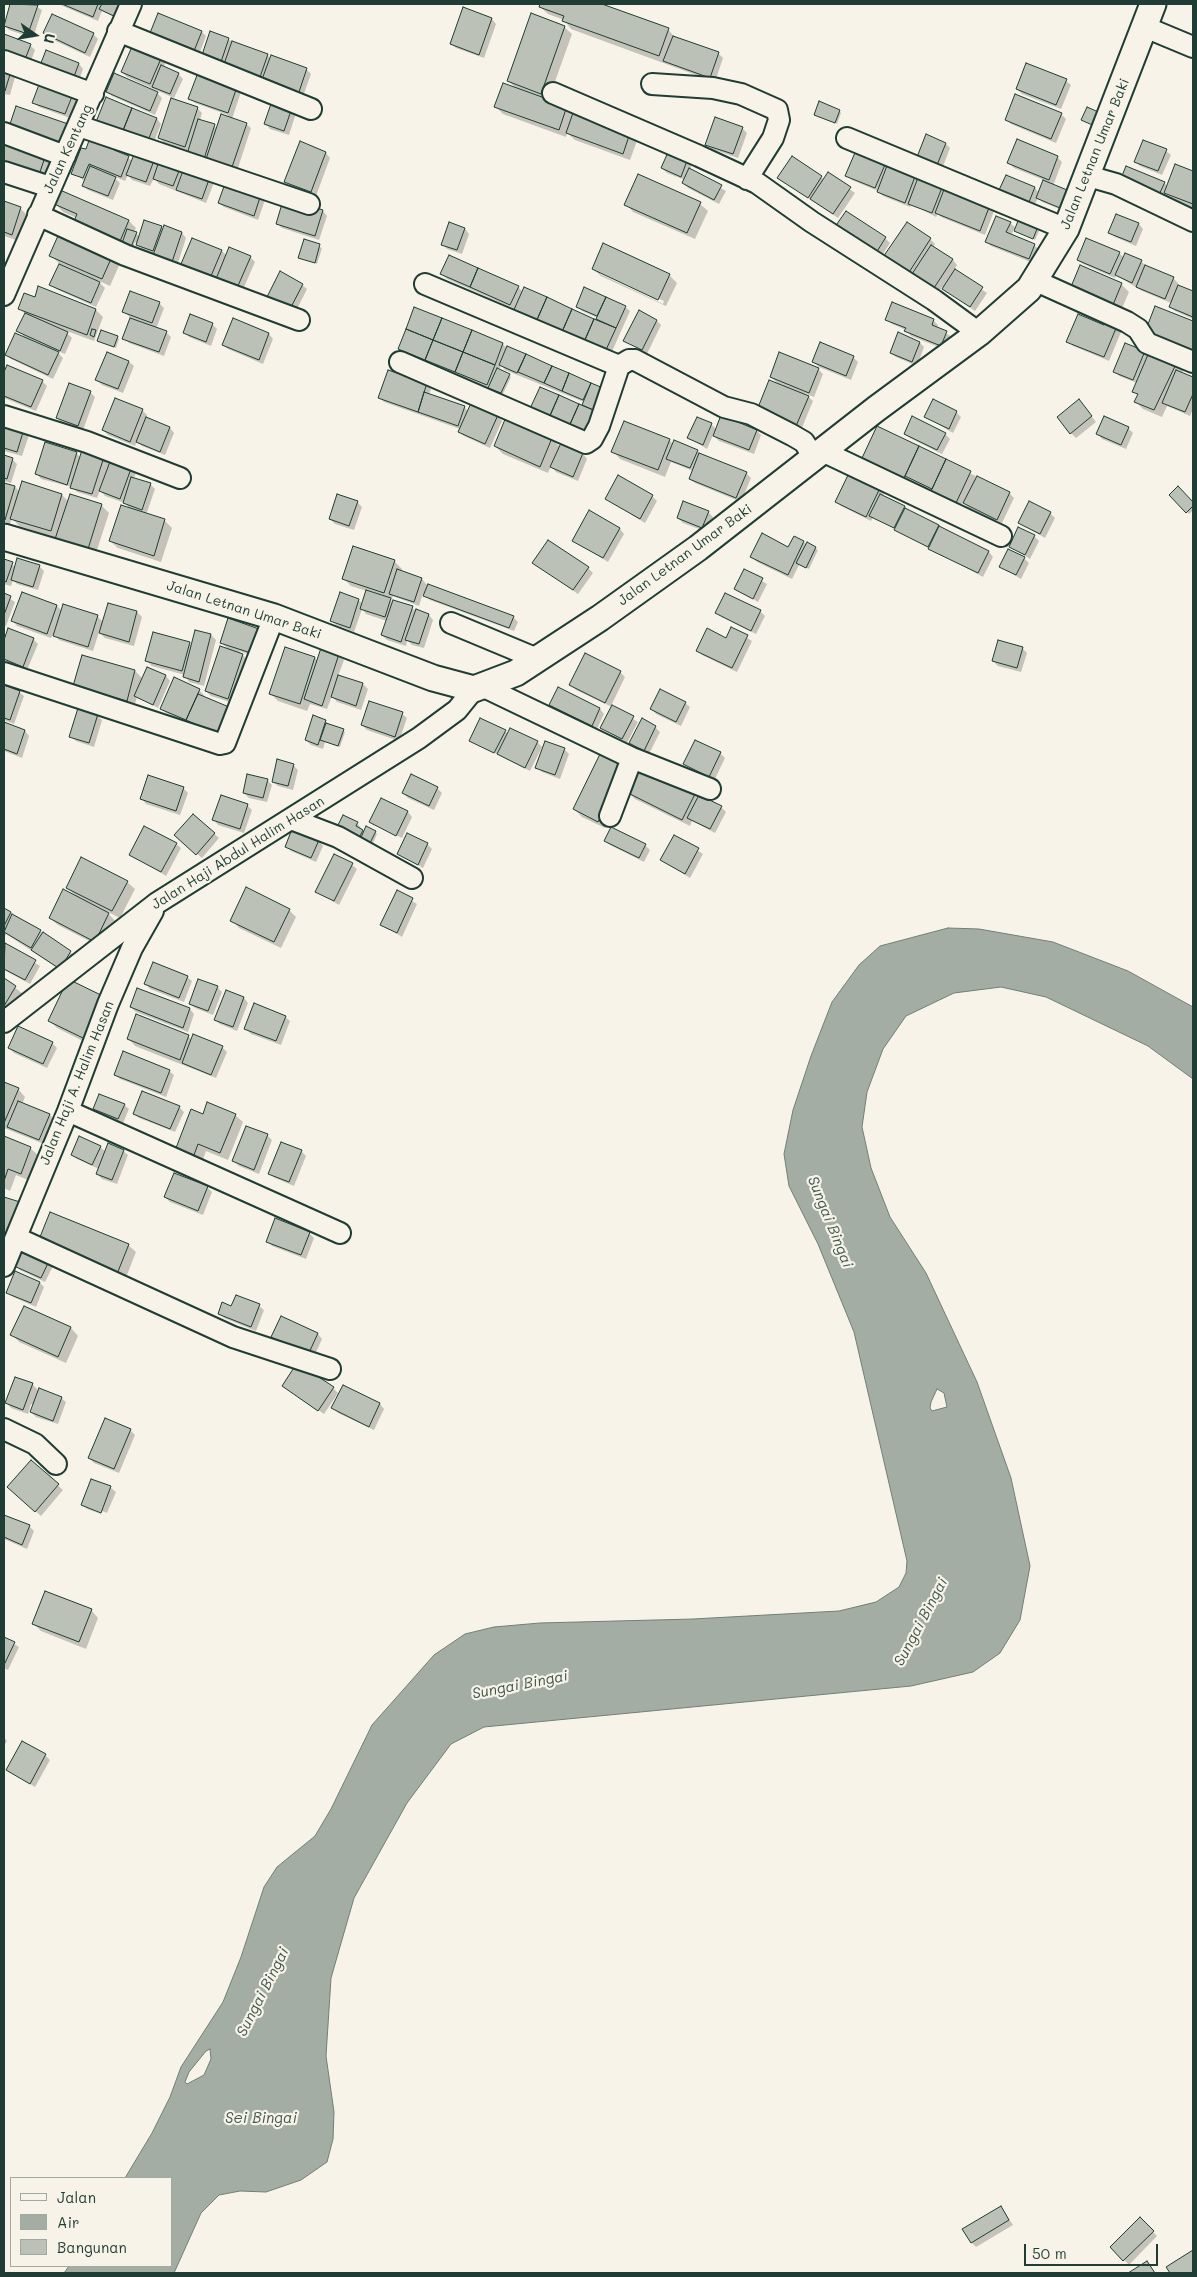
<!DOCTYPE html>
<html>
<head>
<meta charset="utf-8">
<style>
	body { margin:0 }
	#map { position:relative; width:1197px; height:2277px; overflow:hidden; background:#f7f3e8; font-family:Mali,sans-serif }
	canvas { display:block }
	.frame { position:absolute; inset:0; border:5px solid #1f3d34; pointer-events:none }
	.legend { position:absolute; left:10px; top:2177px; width:162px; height:90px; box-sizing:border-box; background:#f7f3e8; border:1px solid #a1aaa0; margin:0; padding:6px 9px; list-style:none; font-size:15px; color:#1f3d34 }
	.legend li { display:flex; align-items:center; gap:10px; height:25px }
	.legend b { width:25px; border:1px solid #a1aaa0 }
	.north { position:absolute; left:10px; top:10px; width:50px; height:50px; -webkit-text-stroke:4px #f7f3e8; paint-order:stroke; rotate:103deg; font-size:14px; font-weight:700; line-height:20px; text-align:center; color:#1f3d34 }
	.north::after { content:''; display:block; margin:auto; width:18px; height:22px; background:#1f3d34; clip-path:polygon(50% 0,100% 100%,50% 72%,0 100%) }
	.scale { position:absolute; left:1024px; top:2244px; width:134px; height:22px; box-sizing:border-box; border:2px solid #1f3d34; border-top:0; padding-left:6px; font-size:15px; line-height:18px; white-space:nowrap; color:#1f3d34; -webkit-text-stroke:4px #f7f3e8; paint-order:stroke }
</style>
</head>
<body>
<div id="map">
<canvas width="1197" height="2277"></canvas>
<div class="frame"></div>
<ul class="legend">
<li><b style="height:6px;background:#f7f3e8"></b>Jalan</li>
<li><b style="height:14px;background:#a4ada3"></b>Air</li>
<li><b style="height:14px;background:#bbc1b6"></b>Bangunan</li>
</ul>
<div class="north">U</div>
<div class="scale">50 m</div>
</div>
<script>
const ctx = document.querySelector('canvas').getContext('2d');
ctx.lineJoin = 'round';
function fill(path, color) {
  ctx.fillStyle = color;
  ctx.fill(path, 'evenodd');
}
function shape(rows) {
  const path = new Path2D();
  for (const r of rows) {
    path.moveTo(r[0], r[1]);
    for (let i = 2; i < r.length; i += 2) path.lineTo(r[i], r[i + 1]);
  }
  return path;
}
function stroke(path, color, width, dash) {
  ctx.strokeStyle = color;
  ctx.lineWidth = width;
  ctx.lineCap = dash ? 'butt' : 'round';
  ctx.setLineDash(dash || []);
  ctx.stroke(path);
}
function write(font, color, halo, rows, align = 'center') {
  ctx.font = font + ' Mali,sans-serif';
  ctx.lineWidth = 4.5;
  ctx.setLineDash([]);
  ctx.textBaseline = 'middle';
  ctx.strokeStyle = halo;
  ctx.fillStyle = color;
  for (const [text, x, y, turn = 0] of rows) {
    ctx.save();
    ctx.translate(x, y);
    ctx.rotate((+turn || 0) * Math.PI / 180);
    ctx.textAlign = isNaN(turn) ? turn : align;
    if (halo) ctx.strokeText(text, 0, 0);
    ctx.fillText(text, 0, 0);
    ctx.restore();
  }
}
const water = shape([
	[948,928,979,929,1053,942,1128,971,1193,1007,1193,1079,1148,1046,1046,997,1001,987,954,993,906,1016,883,1049,867,1092,862,1127,871,1168,890,1217,926,1273,977,1382,1011,1478,1030,1566,1020,1620,1000,1653,973,1672,911,1686,484,1727,451,1744,407,1803,354,1898,331,1978,326,2056,334,2112,333,2139,327,2162,301,2180,266,2192,240,2191,219,2195,201,2213,174,2273,64,2273,69,2266,171,2266,171,2178,125,2178,152,2133,170,2097,181,2067,223,2002,241,1957,264,1887,277,1867,315,1836,331,1809,372,1725,434,1655,465,1634,494,1627,540,1623,693,1619,839,1611,876,1602,899,1587,906,1573,907,1561,854,1332,818,1244,789,1186,784,1154,793,1110,811,1056,832,1002,859,965,880,946,948,928],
	[937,1389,944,1393,947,1407,932,1411,930,1408,931,1402,937,1389],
	[210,2049,211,2059,204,2075,187,2084,185,2082,189,2072,206,2051,210,2049]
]);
const shadow = shape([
	[11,4,32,4,42,10,33,38,9,30,4,25],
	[58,4,130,4,125,22,102,11,98,21],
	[541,4,598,4,668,29,675,38,718,53,723,58,715,82,571,29,564,20,548,14,540,7],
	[464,9,492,19,496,24,484,58,456,48,451,44],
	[564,27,572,34,548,101,566,107,573,114,638,138,630,160,575,140,567,133,566,137,503,114,496,107,517,89,508,81],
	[202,32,206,36,197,60,155,43],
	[45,33,93,34,98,39,90,57,49,38],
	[211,33,267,55,271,59,306,69,311,74,302,99,224,72],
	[5,36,30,45,35,50,29,66,4,57],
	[134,43,167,60,163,68,178,74,183,79,174,98,127,77,122,72],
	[47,51,79,64,83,69,77,86],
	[4,71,15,77,10,95,4,94],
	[199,71,242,89,232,119,246,124,251,128,236,174,189,151,164,143,159,138,197,108,202,113,200,120,217,128,227,118,228,115,195,103,190,99],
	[1066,81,1071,85,1061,109,1022,94,1017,89],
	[107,92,157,93,162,98,155,115,112,96],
	[72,95,77,100,70,118,39,107,34,102],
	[107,99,157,119,161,124,152,147],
	[273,100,297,110,289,135,270,129,266,124],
	[839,111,841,113,837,124,815,114],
	[1061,114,1066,119,1056,143,1011,124,1006,119],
	[742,128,747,133,738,158,712,149,707,144],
	[4,141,50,160,43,179,4,166],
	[300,143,326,153,330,158,316,196,290,186,285,181],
	[946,144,950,148,942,169,919,156],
	[115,146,120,151,119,153,133,161,137,150,215,180,206,203,159,184,154,178,150,186,132,180,128,175,125,181,113,176,120,183,113,200,88,190,83,185,85,181,73,173],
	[858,149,989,206,994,211,985,235,941,217,938,214,936,217,911,204,910,207,883,196,878,191,852,180,847,175],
	[669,151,692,164,690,170,726,191,719,204,688,188,683,183,685,180,667,173,662,168],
	[1166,151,1171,155,1162,175,1140,166,1135,161],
	[1057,157,1062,162,1053,186,1066,191,1071,196,1065,211,1042,202,1038,198,1034,206,1006,194,1001,190,1006,176,1035,188,1039,193,1044,180,1014,168,1009,163],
	[1176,166,1193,172,1193,208,1173,201,1166,194,1162,203,1125,187,1164,183,1168,187],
	[828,174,855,193,838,218,784,182,821,177,824,180],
	[638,175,700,204,708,211,695,239,633,212,626,204],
	[61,192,129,221,136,228,134,232,140,237,161,228,182,233,186,238,177,266,142,249,135,242,131,253,77,218,63,212,56,204],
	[266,197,258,220,224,207,219,203],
	[4,203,21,209,28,216,19,241,4,236],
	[323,211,327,216,319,240,282,228,277,223],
	[1117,215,1139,224,1143,229,1136,246,1115,237,1110,232],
	[907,223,930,239,935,244,933,247,953,260,957,265,954,270,987,293,975,311,942,287,939,292,915,274,911,281,887,265],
	[1010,223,1017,229,1041,227,1035,240,1014,229,1011,236,1034,245,1039,250,1033,263,991,246,986,241],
	[450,224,465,229,469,234,462,254,447,249,443,244],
	[62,230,121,261,110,286,97,280,105,288,96,307,56,289,51,284,60,264,50,255],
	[834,231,885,238,890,243,878,262],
	[193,239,222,251,227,256,250,257,255,262,242,292,188,268,183,263],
	[305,241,322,248,317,264,300,257],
	[1119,253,1124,258,1141,261,1146,266,1173,278,1178,283,1177,286,1193,293,1193,319,1175,311,1170,306,1171,303,1142,291,1116,275,1115,278,1083,264,1078,260],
	[4,261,8,265,4,277],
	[593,269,669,275,677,283,666,306,601,276],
	[600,272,664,301,663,304,600,274],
	[442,274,518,287,523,292,525,289,596,321,598,318,582,311,578,306,585,289,625,307,630,311,610,356,515,309,447,279],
	[1121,284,1129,292,1118,318,1077,301],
	[302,285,307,289,295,313,273,301],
	[39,288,96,310,103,317,94,341,64,330,72,338,65,354,55,350,63,358,53,379,11,359,7,355,26,339,18,330,25,314,20,308,35,298],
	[159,303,164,308,156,329,166,332,171,337,164,356,129,343,124,338,131,318,124,312],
	[191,316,213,325,217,329,211,346,189,337,185,332],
	[887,319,933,320,938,325,937,328,952,337,946,350,911,336,906,330,892,324],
	[234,320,269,334,273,339,263,364,228,349,223,345],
	[657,321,661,325,647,354,625,340],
	[1104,327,1117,327,1121,332,1109,361,1073,346,1068,341],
	[117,337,119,339,116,348,98,341],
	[920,343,924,347,917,366,896,357,891,353],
	[503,344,507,349,607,391,591,443,582,406,584,402,505,370,501,365,499,370,511,377,503,394,404,353,399,348],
	[1145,352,1148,356,1176,363,1183,370,1182,374,1193,379,1193,409,1190,416,1167,406,1162,417,1143,409,1136,402,1138,396,1134,391,1137,383,1119,376,1114,371],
	[853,357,858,362,851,380,819,367,814,362],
	[129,362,134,366,123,393,102,385,97,380],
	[7,367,42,381,47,386,36,411,4,398,4,375],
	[818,369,823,374,814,397,804,393,813,401,801,430,763,415,780,386,771,377],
	[426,385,431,389,429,395,464,407,468,411,497,416,502,421,490,448,464,436,459,432,460,429,384,402,379,397],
	[90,392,95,397,83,430,62,423,57,418],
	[116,399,143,411,147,415,146,418,170,428,174,433,165,455,142,446,137,441,135,446,108,435,103,430],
	[1083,406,1096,422,1076,438,1071,433],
	[956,412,961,417,953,433,926,417],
	[711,424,717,430,757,431,761,435,754,454,719,441,713,435,707,449,689,438],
	[1128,428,1133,433,1126,449,1102,439,1098,434],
	[24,430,29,435,22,456,4,451,4,431],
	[905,434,945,434,950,439,942,454,910,438],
	[552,439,560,447,561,445,583,454,587,459,578,481,556,472,551,466,548,473,503,454,495,446],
	[669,440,673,444,697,451,702,456,746,473,751,478,741,502,695,483,690,479,693,471,671,462,665,477,620,459,613,451],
	[918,447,1009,493,1014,498,1002,523,969,508,963,502,961,507,913,482,912,485,871,466,864,458],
	[76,453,81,458,103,458,110,465,132,468,136,472,134,479,150,484,155,489,146,515,165,521,172,528,161,562,118,548,110,541,131,510,125,503,105,496,100,490,97,498,77,492,72,487,41,479,37,474],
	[4,456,12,459,17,464,11,483,4,481],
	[4,484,15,487,20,492,62,495,69,502,101,505,109,513,95,556,64,546,57,538,19,526,12,518,10,524,4,522],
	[1178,488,1193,504,1193,510,1189,514,1171,495],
	[879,489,884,494,883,497,989,552,993,557,983,577,873,517,871,521,841,506,836,501],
	[652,496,657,501,645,523,606,499],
	[357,502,362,507,354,530,335,524,330,519],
	[708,512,713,517,707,532,683,523,678,518],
	[1050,513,1055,518,1045,538,1019,523],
	[620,529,624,534,608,562,574,541],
	[1034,536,1039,541,1030,559,1010,546],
	[803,542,818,550,809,569,799,565,792,579,757,562,752,557,789,548],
	[1024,558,1029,563,1021,579,1001,567],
	[4,561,16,567,39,566,44,571,38,590,17,584,13,580,11,586,4,584],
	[394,561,402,569,401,572,422,579,426,584,513,617,518,622,514,631,430,600,423,593,419,606,393,596,391,601,429,615,433,620,424,648,412,645,407,640,406,646,387,640,382,635,387,621,366,614,362,609,354,632,336,625,332,621,358,600,363,604,367,591,351,586,343,578],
	[534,563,588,568,593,573,578,594],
	[745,571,767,584,758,602,736,589],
	[4,595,15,602,6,626,4,625],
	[108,604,137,612,142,617,134,646,105,638,99,632,93,651,59,640,53,634,51,638,17,626,13,621,57,606,62,611,97,616,103,622],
	[760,611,765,616,756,634,722,617,717,613],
	[229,620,256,657,239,651,247,660,233,703,211,696,206,691,230,651,221,642],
	[732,629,752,641,737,672,702,655,698,650,727,640],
	[9,630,33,639,38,644,27,670,4,661,4,643],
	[196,631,211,635,216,640,204,686,189,682,185,675,152,666,147,661,189,643,192,646],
	[285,648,315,658,318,661,322,650,339,655,344,660,338,676,363,684,368,689,361,710,337,702,332,696,327,709,310,704,307,711,278,701,270,693],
	[1022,648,1027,653,1021,672,998,666,993,661],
	[83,656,135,671,143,679,148,668,166,676,170,681,158,708,137,697,134,707,82,693],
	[620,672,625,677,611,706,638,722,627,743,602,728,612,707,576,690,571,685],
	[4,686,19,692,24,696,14,724,4,720],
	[199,690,204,695,203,697,228,708,222,738,166,713,161,708],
	[685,703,690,707,681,726,656,714,652,709],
	[551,705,600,709,604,714,597,729,555,709],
	[402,714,407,718,399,741,367,730,362,725],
	[97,716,102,720,94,747,76,741,71,736],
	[325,721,330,726,345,732,340,747,325,742,323,749,311,745,306,740],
	[4,723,25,731,29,736,22,758,4,751],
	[655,727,660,732,649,754,631,743],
	[505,731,508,734,537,742,542,747,530,771,471,741],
	[564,749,569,754,560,779,542,772,537,767],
	[720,753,725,758,714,781,685,764],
	[293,765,298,770,293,790,278,786,273,782],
	[633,773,605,828,582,817,574,809],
	[267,780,272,785,267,802,249,798,244,793],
	[183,788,188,793,180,815,146,804,142,799],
	[437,788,442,793,434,810,408,798,403,793],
	[628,792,694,795,698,799,721,807,726,812,715,833,692,821,690,826,635,799],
	[381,799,408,812,412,817,402,838,374,824,374,826,370,822],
	[247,805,252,810,244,833,218,825,214,820],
	[193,815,219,838,202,858,181,840],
	[357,823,365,833,375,832,377,834,371,848,343,834],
	[293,830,319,841,323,846,316,862,291,851,286,846],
	[675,836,703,854,690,878,662,860],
	[605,841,645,845,650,850,644,862,610,845],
	[176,844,181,848,166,876,131,854],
	[427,844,432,849,423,868,398,854],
	[352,865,357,869,339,905,317,892],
	[127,882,135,889,120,918,106,911,116,922,103,948,58,925,50,918,77,897,67,888],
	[398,892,417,904,402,937,382,924],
	[4,909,40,931,75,956,65,973,6,934,4,939],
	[289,910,296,917,281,948,239,928,232,920],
	[5,945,40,966,30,984,4,970],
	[187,977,192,981,184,1002,150,989,146,984],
	[4,979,23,994,9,1016,4,1013],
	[69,981,93,1046,57,1028,50,1021],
	[217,987,222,992,213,1015,195,1008,190,1003],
	[138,989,190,1009,194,1014,188,1032,136,1012,131,1007],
	[226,992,244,998,248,1003,237,1031,220,1024,215,1020],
	[285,1017,290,1021,281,1045,251,1034,246,1029],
	[188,1036,192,1040,222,1047,227,1052,216,1078,135,1046,128,1038],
	[52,1043,57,1048,47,1068,14,1053,9,1048],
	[169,1071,174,1075,166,1097,120,1079,115,1074],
	[4,1083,18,1089,25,1097,22,1104,50,1115,54,1120,44,1144,4,1128],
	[124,1105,129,1109,123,1123,99,1114,95,1109],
	[179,1107,184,1112,175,1132,139,1118,134,1113],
	[204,1115,235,1115,243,1122,228,1160,206,1151,202,1162,185,1155,177,1148],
	[267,1135,272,1140,259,1174,239,1166,234,1161],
	[4,1138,30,1148,38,1155,28,1180,16,1175,10,1191,4,1188],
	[100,1147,106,1152,123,1151,128,1155,117,1184,102,1179,97,1174,99,1169,77,1159,72,1154],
	[301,1151,306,1156,294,1186,275,1178,270,1174],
	[207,1187,212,1192,203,1215,170,1202,165,1197],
	[309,1233,314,1238,306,1259,272,1246,268,1241],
	[128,1245,136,1252,125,1280,47,1249],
	[48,1262,53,1266,45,1282,20,1270,15,1266],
	[40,1283,44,1287,36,1307,13,1297,8,1293],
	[259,1306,264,1310,256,1331,224,1318,219,1313,232,1307],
	[24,1307,71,1328,78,1336,66,1363,19,1342,12,1334],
	[281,1317,318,1334,322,1339,313,1359,277,1342,272,1337],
	[32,1384,39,1391,61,1398,66,1402,58,1424,36,1417,31,1412,34,1405,31,1404,28,1414,11,1408,7,1403],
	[283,1386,333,1388,338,1393,324,1414],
	[380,1404,384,1409,374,1430,338,1413,333,1408],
	[130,1430,135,1435,119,1473,94,1463,89,1458],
	[32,1462,63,1490,41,1516,14,1492],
	[92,1480,111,1488,116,1492,107,1513,87,1505,87,1508,106,1516,87,1509,83,1504],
	[4,1516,29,1526,34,1531,27,1549,4,1539],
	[91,1610,98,1618,86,1649,41,1631,34,1624],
	[4,1638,19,1647,8,1670,4,1668],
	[4,1737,7,1741,4,1746],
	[45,1755,50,1760,35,1787,7,1770],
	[1001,2207,1013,2225,976,2247,972,2243],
	[1140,2219,1157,2236,1129,2265,1112,2247]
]);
const building = shape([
	[10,4,38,5,28,34,4,26,10,4],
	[62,4,98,4,93,17,62,4],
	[102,4,126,4,120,19,99,9,102,4],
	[540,4,602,4,669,28,659,56,562,21,564,16,539,7,540,4],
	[463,7,492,18,479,55,450,44,463,7],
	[158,13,202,31,192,56,148,38,158,13],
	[531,13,565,26,541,94,507,81,531,13],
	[52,14,94,33,85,53,43,33,52,14],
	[210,31,229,38,219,68,200,61,210,31],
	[4,34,31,44,24,62,4,55,4,34],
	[673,36,719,52,710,78,663,61,673,36],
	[232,41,268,54,259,80,223,67,232,41],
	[134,42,163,54,150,84,121,72,134,42],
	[46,50,79,63,72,82,39,68,46,50],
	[271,55,307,68,298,95,261,82,271,55],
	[1026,63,1067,79,1056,105,1016,89,1026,63],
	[161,65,179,73,170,94,152,87,161,65],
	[4,69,11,71,5,91,4,91,4,69],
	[199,70,238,84,228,113,188,99,199,70],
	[114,73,158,92,150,111,106,92,114,73],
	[40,82,73,94,65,114,32,103,40,82],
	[503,83,567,106,559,130,494,107,503,83],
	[1015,94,1062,113,1051,139,1005,120,1015,94],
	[106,97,132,108,122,133,96,122,106,97],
	[171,98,198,107,185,147,158,138,171,98],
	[273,98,293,105,284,131,264,124,273,98],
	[819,101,840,110,835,123,814,115,819,101],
	[16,106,71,125,63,148,8,130,16,106],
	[1087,107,1103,114,1097,127,1081,120,1087,107],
	[132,108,157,118,147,143,122,133,132,108],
	[574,110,631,130,623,154,566,133,574,110],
	[221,114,247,123,231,170,205,162,221,114],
	[715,117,743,127,733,154,705,145,715,117],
	[198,119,215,124,204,159,187,154,198,119],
	[926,134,946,143,937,165,917,157,926,134],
	[91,135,116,145,114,150,129,156,121,177,89,164,83,178,71,174,81,148,86,149,91,135],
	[1017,139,1058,156,1049,180,1007,163,1017,139],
	[4,140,46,154,39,175,4,164,4,140],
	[1143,140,1167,149,1158,171,1134,162,1143,140],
	[300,141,326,152,311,192,284,182,300,141],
	[857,148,887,160,875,188,845,176,857,148],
	[136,149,156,155,146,182,126,175,136,149],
	[669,150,688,158,681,177,661,168,669,150],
	[792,156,822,176,808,198,777,178,792,156],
	[160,158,181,166,173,186,153,179,160,158],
	[888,163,916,174,905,203,877,192,888,163],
	[1175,164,1193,171,1193,204,1164,193,1175,164],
	[185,165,211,174,202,199,176,190,185,165],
	[90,166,116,177,108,196,82,186,90,166],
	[1126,166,1165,182,1157,199,1119,183,1126,166],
	[689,168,722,185,714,200,682,183,689,168],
	[828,172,851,187,833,214,810,199,828,172],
	[638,174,701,202,687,233,624,205,638,174],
	[919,175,943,185,932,213,908,204,919,175],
	[1006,175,1035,187,1029,202,999,190,1006,175],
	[227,178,262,191,254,216,218,203,227,178],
	[1043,180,1067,190,1060,208,1036,198,1043,180],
	[945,187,990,205,980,231,935,213,945,187],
	[60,190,129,220,118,246,72,226,77,214,54,204,60,190],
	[284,197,323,210,315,236,276,224,284,197],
	[4,201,21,207,12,235,4,232,4,201],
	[846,211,886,237,873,258,832,231,846,211],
	[1116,214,1139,223,1131,242,1108,233,1116,214],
	[996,216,1011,222,1006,232,1035,244,1029,259,985,242,996,216],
	[1020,216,1039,224,1033,239,1014,231,1020,216],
	[144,220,162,226,153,251,136,245,144,220],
	[449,222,465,228,457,250,441,245,449,222],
	[907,222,931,238,906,277,881,260,907,222],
	[164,225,182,232,172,262,153,255,164,225],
	[61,229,114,252,102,279,49,256,61,229],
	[127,229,137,232,129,252,120,249,127,229],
	[192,238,222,250,211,276,181,264,192,238],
	[1086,238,1120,252,1110,274,1077,260,1086,238],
	[304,239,320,244,315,263,298,258,304,239],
	[603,243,670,274,658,300,592,269,603,243],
	[931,245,953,259,934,288,912,274,931,245],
	[229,247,251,256,237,288,216,279,229,247],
	[1125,253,1142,260,1132,283,1115,275,1125,253],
	[449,255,478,268,470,287,440,274,449,255],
	[59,264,100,282,91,303,49,285,59,264],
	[1080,265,1122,283,1110,312,1068,294,1080,265],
	[1145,265,1174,277,1165,299,1136,287,1145,265],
	[478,268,519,286,510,305,470,287,478,268],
	[955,269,983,287,970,307,942,289,955,269],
	[280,271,303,284,290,309,267,297,280,271],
	[1178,285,1193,291,1193,317,1169,307,1178,285],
	[38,286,96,309,87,335,18,309,24,293,35,297,38,286],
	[524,287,547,297,536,322,513,312,524,287],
	[584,287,606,297,597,316,576,307,584,287],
	[130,291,160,302,152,323,122,312,130,291],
	[547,297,572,309,561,334,536,322,547,297],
	[606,297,626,306,616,328,596,319,606,297],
	[892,302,934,319,932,325,947,331,941,346,904,331,906,328,885,320,892,302],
	[1155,306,1193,321,1193,352,1145,332,1155,306],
	[414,307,442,318,433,340,406,329,414,307],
	[572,309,594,319,584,342,562,332,572,309],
	[639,310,657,320,642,350,623,341,639,310],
	[25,313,68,332,60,351,16,331,25,313],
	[190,314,213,323,206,342,183,333,190,314],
	[1078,314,1104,325,1105,321,1117,326,1104,357,1066,342,1078,314],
	[130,318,167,331,159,352,122,339,130,318],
	[233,318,269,333,259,360,222,345,233,318],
	[442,318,472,330,463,352,433,340,442,318],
	[594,319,616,328,605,352,584,342,594,319],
	[92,329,96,330,94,337,90,335,92,329],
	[406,329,433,340,425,360,398,349,406,329],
	[101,330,118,336,114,347,97,341,101,330],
	[472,330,503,343,495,365,463,352,472,330],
	[898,332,920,342,912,362,890,353,898,332],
	[15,333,59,352,48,375,5,355,15,333],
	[433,340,463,352,455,372,425,360,433,340],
	[820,342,854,356,846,376,812,362,820,342],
	[1125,343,1145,351,1133,380,1113,372,1125,343],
	[507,346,526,354,517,373,499,365,507,346],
	[1150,350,1177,362,1154,410,1134,402,1138,394,1132,392,1150,350],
	[107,352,129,361,118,389,95,380,107,352],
	[463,352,495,365,487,385,455,372,463,352],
	[779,352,819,368,809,393,770,377,779,352],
	[526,354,552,366,544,383,518,372,526,354],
	[7,365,43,380,31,407,4,396,4,372,7,365],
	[552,366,569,373,562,391,544,383,552,366],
	[497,368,510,374,501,393,488,388,497,368],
	[388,370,427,383,418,412,378,398,388,370],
	[1176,370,1193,377,1193,394,1185,412,1162,403,1176,370],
	[569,373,591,383,583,400,562,391,569,373],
	[769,380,809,396,796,426,757,410,769,380],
	[69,383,91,391,78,426,56,418,69,383],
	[591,383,608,390,598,412,582,405,591,383],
	[540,387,559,395,547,423,527,415,540,387],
	[424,392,465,406,458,426,418,412,424,392],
	[559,395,579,404,567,431,547,422,559,395],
	[115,398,143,409,130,442,102,430,115,398],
	[933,399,957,411,949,429,924,417,933,399],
	[1079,399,1092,416,1070,434,1057,417,1079,399],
	[471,403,498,415,485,444,458,432,471,403],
	[579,404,598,412,586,439,567,431,579,404],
	[721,415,757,430,749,450,713,436,721,415],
	[912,416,946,433,937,450,904,434,912,416],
	[1104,416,1129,427,1121,445,1096,434,1104,416],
	[146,417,170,427,160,452,136,442,146,417],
	[506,417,552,438,540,467,494,446,506,417],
	[697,417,712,423,703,445,687,438,697,417],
	[624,421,670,439,658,470,611,452,624,421],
	[6,423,24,429,17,452,4,448,4,430,6,423],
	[877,426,919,446,904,478,862,458,877,426],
	[674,440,698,450,690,468,666,459,674,440],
	[45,442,77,452,67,485,35,474,45,442],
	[561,443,583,453,573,477,550,467,561,443],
	[919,446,946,459,932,489,905,476,919,446],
	[82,450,104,457,92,494,70,488,82,450],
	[699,453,747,472,736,498,689,479,699,453],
	[4,455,13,458,7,479,4,478,4,455],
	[111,459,132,466,120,499,99,491,111,459],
	[946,459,971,471,956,503,931,491,946,459],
	[849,473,880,488,866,517,835,502,849,473],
	[618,475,653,495,640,519,605,499,618,475],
	[977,476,1010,492,997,520,963,503,977,476],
	[131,477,151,483,142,510,123,503,131,477],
	[22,481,62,494,51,531,10,519,22,481],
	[4,483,15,486,5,520,4,520,4,483],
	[1178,486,1193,502,1193,506,1186,513,1169,495,1178,486],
	[70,494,102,504,88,549,55,539,70,494],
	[337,494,358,501,349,526,329,519,337,494],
	[880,494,905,506,894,528,869,516,880,494],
	[683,501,709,511,702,528,677,518,683,501],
	[1029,501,1051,512,1040,534,1018,523,1029,501],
	[121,505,165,519,154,556,109,541,121,505],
	[905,508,939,525,928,547,894,530,905,508],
	[589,510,620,528,603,558,572,541,589,510],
	[939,526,989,551,978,573,928,549,939,526],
	[1018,527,1035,535,1025,555,1009,547,1018,527],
	[762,533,788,547,794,536,804,541,788,575,750,557,762,533],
	[548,540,589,567,573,590,532,563,548,540],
	[807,542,816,547,806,568,796,563,807,542],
	[353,546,395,560,384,593,342,579,353,546],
	[1008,549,1025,557,1016,575,999,567,1008,549],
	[17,558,40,565,33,587,11,580,17,558],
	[4,559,13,562,6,582,4,581,4,559],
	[397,569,422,578,414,602,389,594,397,569],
	[744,569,763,578,753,599,734,589,744,569],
	[428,584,514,616,509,628,423,596,428,584],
	[366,590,391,598,385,617,360,609,366,590],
	[22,592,57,605,47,634,11,621,22,592],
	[340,592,359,599,350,628,330,621,340,592],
	[4,593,11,596,4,615,4,593],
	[725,593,761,610,751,631,715,613,725,593],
	[393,600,413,606,401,642,381,635,393,600],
	[108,603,137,611,129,642,99,633,108,603],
	[63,604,98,615,88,647,53,636,63,604],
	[416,609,429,614,419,644,405,640,416,609],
	[228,618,259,629,251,653,220,643,228,618],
	[731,627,748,635,732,668,696,651,707,628,726,638,731,627],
	[8,628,34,638,23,667,4,659,4,640,8,628],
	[195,630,211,634,199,682,183,677,195,630],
	[153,632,190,642,182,671,145,661,153,632],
	[998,640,1023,647,1017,668,992,661,998,640],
	[220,646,243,654,228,699,205,691,220,646],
	[285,647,315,657,300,704,269,694,285,647],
	[321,648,339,654,322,706,304,699,321,648],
	[585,653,621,671,605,703,569,685,585,653],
	[82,655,135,670,127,701,73,686,82,655],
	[147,667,166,675,153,705,134,696,147,667],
	[338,675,363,683,356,706,331,697,338,675],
	[174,677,200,689,186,720,160,709,174,677],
	[4,685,20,691,10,720,4,718,4,685],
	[558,687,600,708,592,726,549,705,558,687],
	[660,689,686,702,676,722,650,709,660,689],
	[198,694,229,707,217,734,186,720,198,694],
	[369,701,403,712,395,737,361,725,369,701],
	[612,705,634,716,622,739,600,728,612,705],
	[78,708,98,714,89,743,69,737,78,708],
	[313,715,326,720,318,745,305,740,313,715],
	[480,718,506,730,494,753,469,741,480,718],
	[642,718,656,726,644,751,629,743,642,718],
	[4,722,25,730,17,754,4,749,4,722],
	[326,723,344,729,338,746,320,740,326,723],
	[510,728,538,741,525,768,497,754,510,728],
	[695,740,721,752,709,777,683,764,695,740],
	[545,741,565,748,555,775,535,768,545,741],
	[601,752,626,764,598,822,573,809,601,752],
	[277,759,294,764,288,786,272,782,277,759],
	[638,766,695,794,682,820,626,792,638,766],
	[247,774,268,779,263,798,243,793,247,774],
	[411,774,438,787,429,806,402,793,411,774],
	[148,775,184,787,176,811,140,799,148,775],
	[221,795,248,804,240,829,212,820,221,795],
	[699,795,722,806,710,829,687,818,699,795],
	[381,798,408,811,396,836,369,822,381,798],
	[193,814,215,833,196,855,174,835,193,814],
	[343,815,358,822,356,826,363,830,357,842,336,829,343,815],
	[144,826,177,843,161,872,129,855,144,826],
	[366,826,376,831,368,847,359,842,366,826],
	[611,827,646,844,639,858,604,841,611,827],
	[292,829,319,840,311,858,285,847,292,829],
	[407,833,428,843,418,865,397,854,407,833],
	[674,835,699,848,685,874,660,860,674,835],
	[334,854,353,863,334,901,315,892,334,854],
	[81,857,128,881,112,911,66,888,81,857],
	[246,887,290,909,274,942,230,921,246,887],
	[63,889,109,913,95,942,49,918,63,889],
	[397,890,413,898,397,933,380,925,397,890],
	[4,908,11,912,4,926,4,908],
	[12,914,41,930,31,948,4,932,12,914],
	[43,932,71,951,60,969,31,950,43,932],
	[5,943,36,960,25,980,4,969,5,943],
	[153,962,188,976,179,998,144,984,153,962],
	[4,978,16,986,4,1006,4,978],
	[68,979,105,997,85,1039,48,1021,68,979],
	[198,979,218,986,208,1011,189,1004,198,979],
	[137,988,190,1008,183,1028,130,1007,137,988],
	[226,990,244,997,233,1027,214,1020,226,990],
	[254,1003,286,1016,276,1041,244,1029,254,1003],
	[136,1014,189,1035,180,1060,127,1039,136,1014],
	[18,1026,53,1042,43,1064,8,1048,18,1026],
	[193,1034,223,1046,211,1075,182,1063,193,1034],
	[123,1051,170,1070,161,1093,114,1075,123,1051],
	[4,1082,19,1088,4,1123,4,1082],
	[142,1091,180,1106,170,1129,133,1114,142,1091],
	[99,1094,125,1104,118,1119,93,1109,99,1094],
	[18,1101,50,1114,39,1140,7,1127,18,1101],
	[207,1102,236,1114,220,1153,198,1144,194,1155,176,1148,191,1109,203,1114,207,1102],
	[246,1126,268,1134,254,1170,232,1161,246,1126],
	[4,1136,31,1147,21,1174,8,1169,4,1181,4,1136],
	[79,1136,101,1146,92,1165,71,1155,79,1136],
	[281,1142,302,1150,289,1182,268,1174,281,1142],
	[108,1143,124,1150,112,1180,96,1174,108,1143],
	[174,1173,208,1186,198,1211,164,1197,174,1173],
	[4,1197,20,1202,9,1237,4,1236,4,1197],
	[50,1212,129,1244,117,1274,38,1242,50,1212],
	[275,1218,310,1232,301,1255,266,1242,275,1218],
	[21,1248,49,1261,41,1278,14,1266,21,1248],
	[15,1271,40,1282,31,1303,6,1293,15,1271],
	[236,1295,260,1304,251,1327,218,1314,222,1302,231,1306,236,1295],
	[24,1306,71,1327,58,1357,10,1335,24,1306],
	[281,1316,318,1333,308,1355,271,1337,281,1316],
	[297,1363,334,1387,318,1411,282,1386,297,1363],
	[15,1377,33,1383,23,1410,5,1403,15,1377],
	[343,1385,380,1403,369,1427,331,1408,343,1385],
	[39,1388,62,1397,53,1421,30,1412,39,1388],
	[105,1418,131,1429,114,1469,88,1458,105,1418],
	[31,1460,59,1484,35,1512,7,1487,31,1460],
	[91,1479,111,1486,101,1513,81,1505,91,1479],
	[4,1515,30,1525,22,1545,4,1537,4,1515],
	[45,1591,92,1609,79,1642,32,1624,45,1591],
	[4,1637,15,1642,4,1665,4,1637],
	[22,1741,46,1754,30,1784,6,1770,22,1741],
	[1001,2206,1009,2220,971,2243,962,2229,1001,2206],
	[1140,2217,1154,2231,1123,2261,1110,2247,1140,2217],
	[1193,2250,1193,2273,1170,2273,1166,2267,1193,2250],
	[1147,2261,1155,2273,1128,2273,1147,2261]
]);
const minor = shape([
	[1145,27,1193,47],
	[118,31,311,109],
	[4,61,93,94],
	[652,84,713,88,741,94,777,110,779,120,773,138,747,179],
	[553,93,699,156,757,183,812,222,934,300,979,333],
	[79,126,309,204],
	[4,133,65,156],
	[847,138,1066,229],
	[4,172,50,187],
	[1088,176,1116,184,1193,221],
	[38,215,125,255,299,320],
	[1036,281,1127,322,1138,329,1147,343,1193,362],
	[425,284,619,366],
	[4,295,131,4],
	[400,362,586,443,592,439,599,426,619,366,629,360,635,360,724,407,751,414,792,435,804,442,814,458],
	[4,416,87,442,180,478],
	[822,451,1001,536],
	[451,623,535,658],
	[4,673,220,744,225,743,274,617],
	[484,687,632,758,710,789],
	[610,816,632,758],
	[291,819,338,837,412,878],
	[4,1022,157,903,419,738,457,710,474,689],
	[68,1111,340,1233],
	[17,1238,233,1337,330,1369],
	[4,1266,68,1111,108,1004,132,948,153,911],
	[4,1429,35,1444,56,1464]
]);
const tertiary = shape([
	[4,537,274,617,433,678,474,689,516,673,600,618,698,548,876,409,979,333,1029,289,1066,229,1153,4]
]);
const streetNames = [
	["Jalan Kentang",68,149,-65],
	["Jalan Letnan Umar Baki",1095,154,-68],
	["Jalan Letnan Umar Baki",685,555,-36],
	["Jalan Letnan Umar Baki",244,610,18],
	["Jalan Haji Abdul Halim Hasan",238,853,-32],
	["Jalan Haji A. Halim Hasan",77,1083,-68]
];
const waterNames = [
	["Sungai Bingai",830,1222,68],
	["Sungai Bingai",921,1622,-62],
	["Sungai Bingai",520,1685,-11],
	["Sungai Bingai",263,1992,-63],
	["Sei Bingai",261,2118]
];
fill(water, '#a4ada3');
stroke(water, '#6f8077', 1);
fill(shadow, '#0003');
fill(building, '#bbc1b6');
stroke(building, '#1f3d34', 1);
stroke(minor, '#1f3d34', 24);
stroke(tertiary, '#1f3d34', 29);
stroke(minor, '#f7f3e8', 20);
stroke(tertiary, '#f7f3e8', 25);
write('14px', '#1f3d34', '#f7f3e8', streetNames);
write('italic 15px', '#405950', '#f7f3e8', waterNames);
</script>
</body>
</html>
